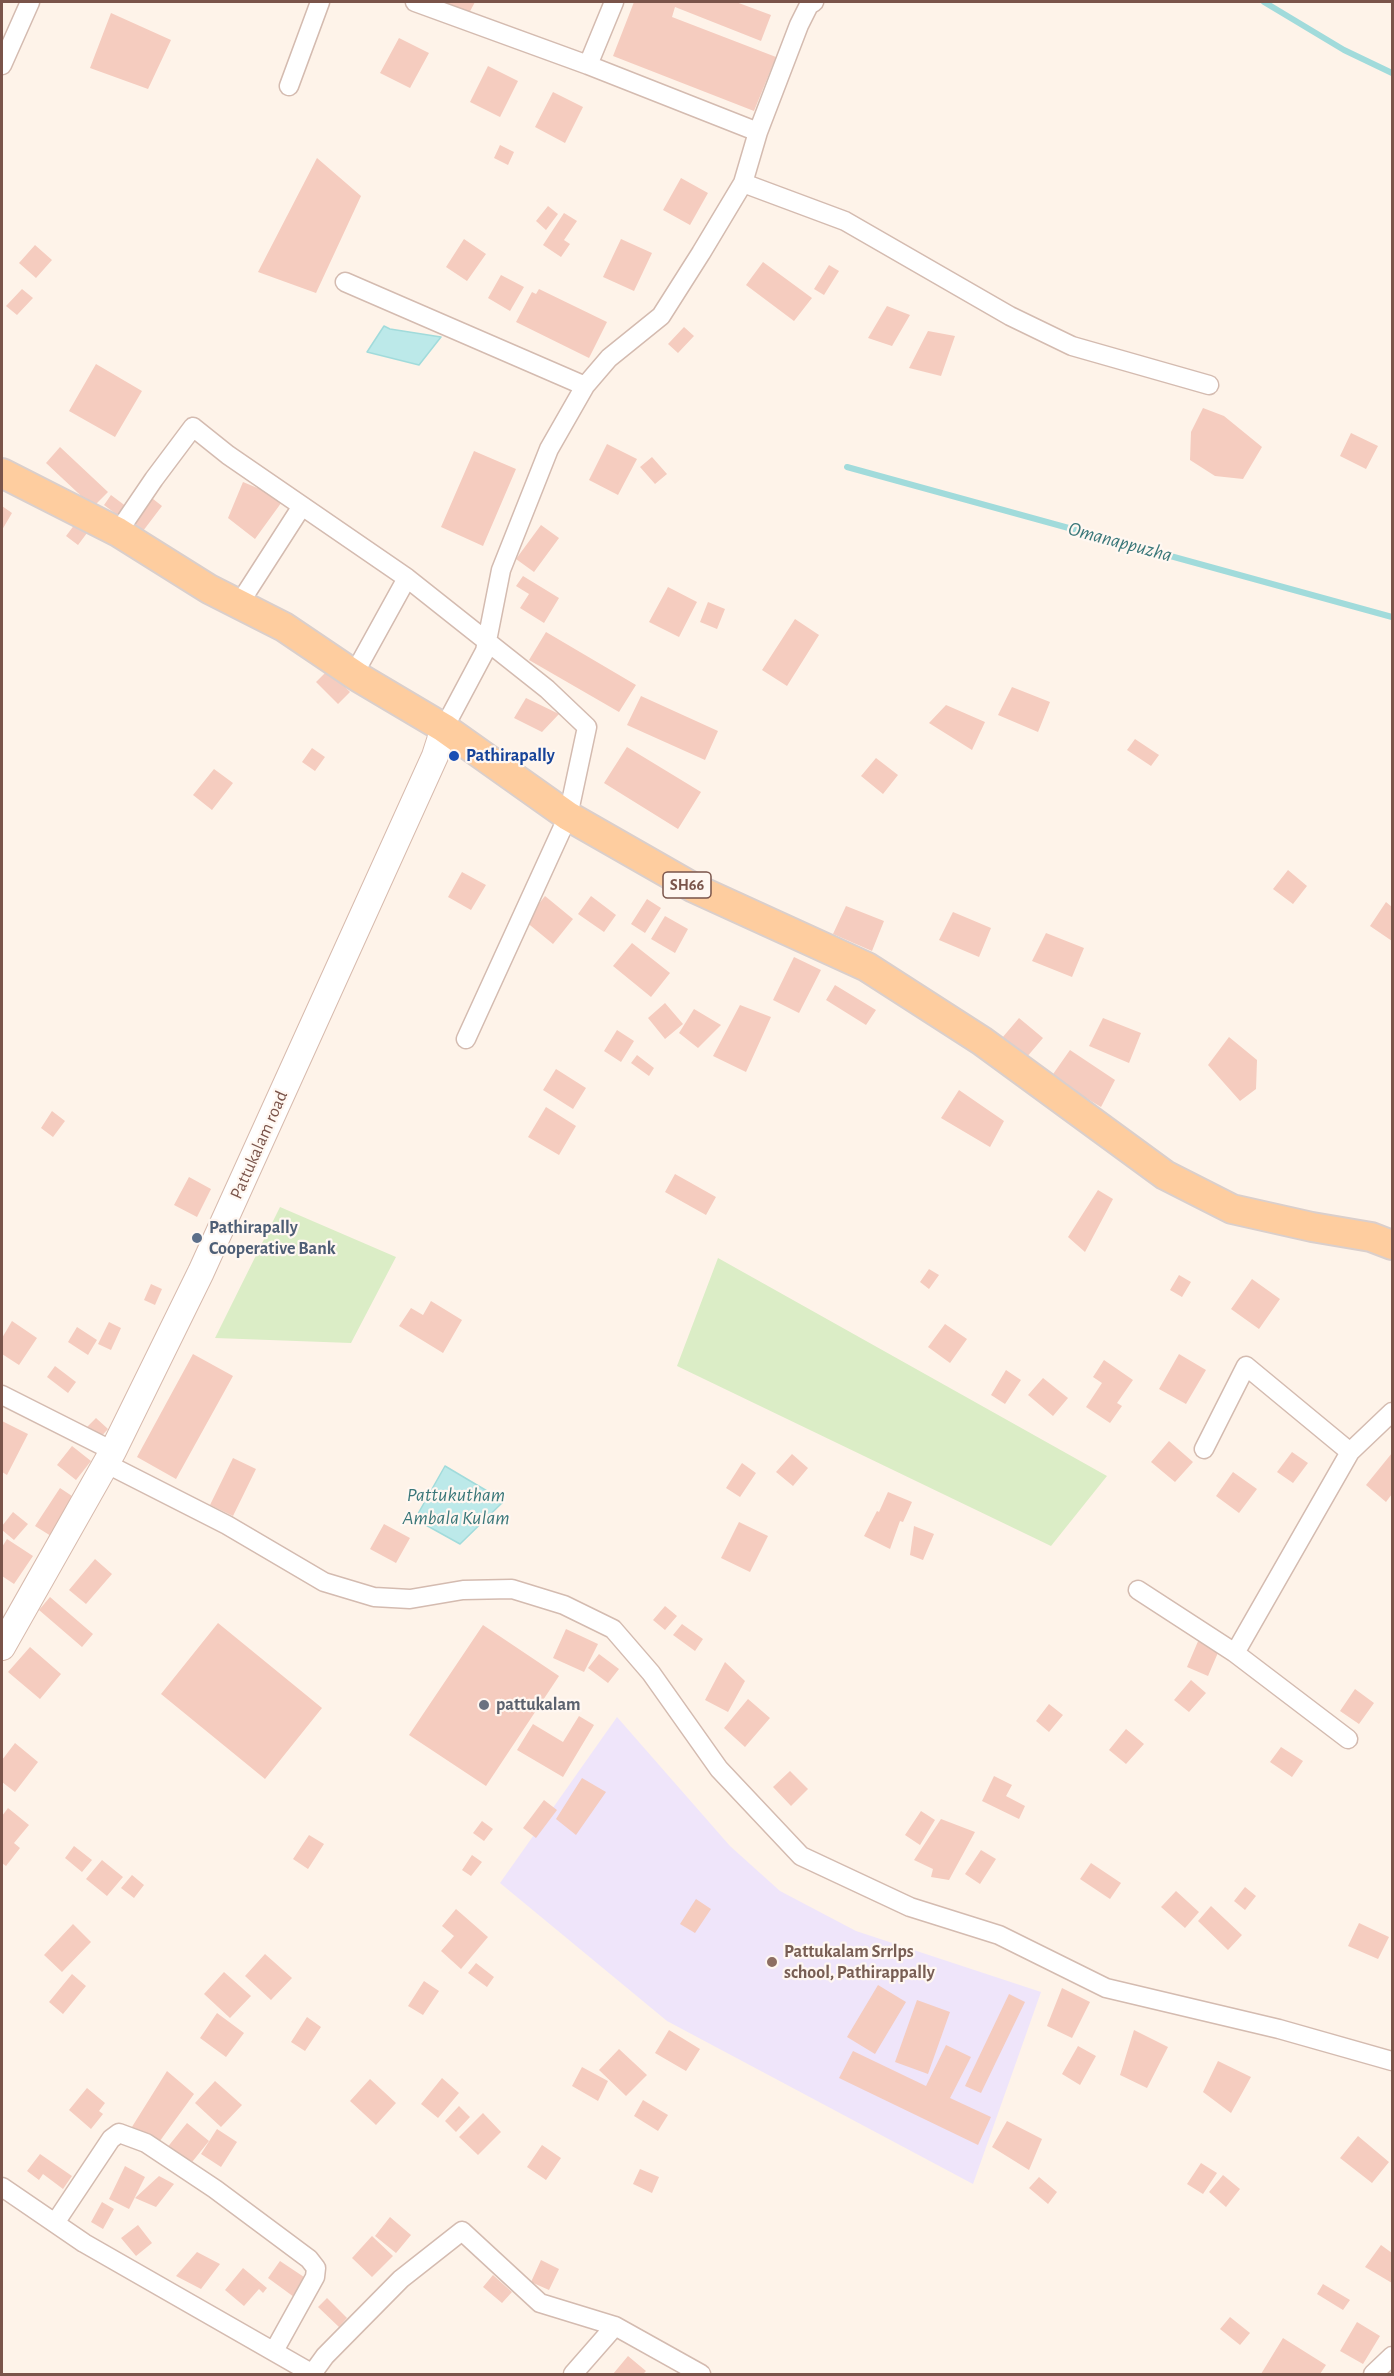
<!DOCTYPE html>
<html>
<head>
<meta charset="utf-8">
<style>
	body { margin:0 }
	#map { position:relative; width:1394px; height:2376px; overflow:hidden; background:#fef3e9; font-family:"Alegreya Sans",sans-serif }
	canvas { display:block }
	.frame { position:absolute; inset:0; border:3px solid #7a544a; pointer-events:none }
</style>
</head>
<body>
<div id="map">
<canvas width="1394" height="2376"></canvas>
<div class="frame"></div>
</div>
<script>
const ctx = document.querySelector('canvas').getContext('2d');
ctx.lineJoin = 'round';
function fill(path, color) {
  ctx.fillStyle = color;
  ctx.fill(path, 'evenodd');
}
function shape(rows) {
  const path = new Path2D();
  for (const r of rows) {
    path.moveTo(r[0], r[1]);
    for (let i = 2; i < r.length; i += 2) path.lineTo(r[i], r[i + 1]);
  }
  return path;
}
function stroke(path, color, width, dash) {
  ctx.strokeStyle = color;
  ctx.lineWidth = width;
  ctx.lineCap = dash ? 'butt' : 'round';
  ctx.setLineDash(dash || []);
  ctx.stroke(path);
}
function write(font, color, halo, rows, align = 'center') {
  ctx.font = font + ' "Alegreya Sans",sans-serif';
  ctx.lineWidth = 4.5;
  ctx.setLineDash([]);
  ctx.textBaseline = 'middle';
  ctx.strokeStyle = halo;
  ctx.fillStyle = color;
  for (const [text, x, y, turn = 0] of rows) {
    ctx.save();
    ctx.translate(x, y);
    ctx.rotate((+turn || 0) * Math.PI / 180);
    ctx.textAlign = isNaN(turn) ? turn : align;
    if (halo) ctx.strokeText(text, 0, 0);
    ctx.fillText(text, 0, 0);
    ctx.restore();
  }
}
const education = shape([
	[617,1717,730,1846,780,1891,856,1931,1041,1992,973,2184,667,2021,500,1883]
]);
const green = shape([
	[280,1207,396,1257,351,1343,215,1338],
	[718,1258,1107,1476,1051,1546,677,1366]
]);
const water = shape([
	[384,326,390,329,441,337,419,365,367,352,384,326],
	[445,1466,504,1501,460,1544,415,1519,445,1466]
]);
const stream = shape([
	[1264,2,1344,50,1392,73],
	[847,467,1392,617]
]);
const building = shape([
	[446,2,475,2,468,15,445,3],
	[634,2,736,2,771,15,761,41,675,7,672,17,776,57,754,111,613,56],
	[111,13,171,40,148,89,90,68],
	[399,38,429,53,410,88,380,73],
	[488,66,518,81,500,117,470,102],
	[553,92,583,107,565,143,535,127],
	[500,145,514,152,508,165,494,158],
	[317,158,361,196,316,293,258,272],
	[681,178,708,193,690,225,663,210],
	[548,206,558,214,546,230,536,221],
	[564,213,577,221,564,240,570,244,561,257,543,245],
	[464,239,486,254,467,281,446,267],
	[621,239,652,253,634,291,603,277],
	[35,245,52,260,36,278,19,263],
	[763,262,812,298,794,321,746,285],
	[829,265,839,271,824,295,814,289],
	[501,275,524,287,510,311,488,298],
	[22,289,33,298,17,315,6,306],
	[539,289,607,322,589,358,516,322,532,292,536,294],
	[887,306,910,315,892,346,868,338],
	[684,327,694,336,678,353,668,344],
	[928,331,955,336,941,376,909,368],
	[96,364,142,391,115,437,69,411],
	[1203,408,1224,416,1262,447,1243,479,1215,476,1190,460,1191,432],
	[1351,433,1378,446,1366,469,1340,456],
	[607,444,637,459,618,495,589,480],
	[60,447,108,492,93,507,46,463],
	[474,451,516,469,483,546,441,527],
	[652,457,667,474,655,484,640,467],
	[243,482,284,499,255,539,228,518],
	[111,495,131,510,124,520,104,505],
	[148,495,162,506,143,531,129,520],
	[2,506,12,513,2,530],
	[75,524,87,533,78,545,66,536],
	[541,525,559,538,534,572,516,559],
	[523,576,559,598,544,623,520,608,529,594,516,586],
	[668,587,697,602,679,637,649,622],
	[708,602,725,609,717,629,700,622],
	[795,619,819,635,787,686,762,670],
	[546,632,636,685,619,712,529,660],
	[328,670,350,692,338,704,316,682],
	[1012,687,1050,702,1038,732,998,715],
	[641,696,718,731,705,760,627,725],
	[526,698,559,714,542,732,514,718],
	[946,705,985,722,972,750,929,723],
	[1135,739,1159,755,1151,766,1127,750],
	[627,747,701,792,678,829,604,783],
	[312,748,325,757,315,771,302,762],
	[876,758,898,775,883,794,861,776],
	[214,769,233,783,212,810,193,795],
	[1288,870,1307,886,1293,904,1273,889],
	[462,872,486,885,471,910,448,897],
	[545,896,573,919,553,944,525,921],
	[591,896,616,915,604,932,578,914],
	[647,899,661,908,645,933,631,924],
	[1386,902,1392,907,1392,941,1370,926],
	[846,906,884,921,872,951,833,934],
	[953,912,991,928,979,957,939,940],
	[665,916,688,929,675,953,651,939],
	[1046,933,1084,948,1072,977,1032,961],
	[632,943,670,973,651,997,613,966],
	[794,957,821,970,799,1013,773,1000],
	[835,985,876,1010,866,1025,826,1000],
	[665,1003,683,1024,665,1039,648,1018],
	[740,1005,771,1017,746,1072,713,1056],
	[694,1009,721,1025,698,1048,679,1033],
	[1019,1018,1043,1038,1026,1058,1002,1038],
	[1103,1018,1141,1033,1129,1063,1089,1046],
	[617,1030,634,1041,621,1062,604,1051],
	[1229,1037,1257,1060,1256,1089,1240,1101,1208,1065],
	[1070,1050,1115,1080,1101,1107,1051,1077],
	[637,1055,654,1068,649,1076,631,1063],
	[556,1069,586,1088,573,1109,543,1090],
	[959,1090,1004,1121,990,1147,941,1118],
	[546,1107,576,1126,559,1155,528,1137],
	[52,1111,65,1121,53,1137,41,1128],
	[675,1174,716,1197,706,1215,665,1192],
	[189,1177,211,1189,197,1217,174,1205],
	[1098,1190,1113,1199,1085,1252,1068,1237],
	[929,1269,939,1275,929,1289,920,1282],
	[1179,1275,1191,1282,1182,1297,1170,1290],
	[1252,1279,1280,1299,1259,1329,1231,1309],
	[151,1284,162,1289,155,1305,144,1300],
	[431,1301,462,1320,443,1353,399,1326,411,1308,423,1315],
	[12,1321,37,1338,19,1365,2,1354,2,1338],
	[109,1322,121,1328,111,1350,98,1344],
	[945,1324,967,1339,950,1363,928,1347],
	[77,1327,97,1340,88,1355,68,1342],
	[193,1354,233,1376,176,1479,137,1457],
	[1179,1354,1206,1370,1186,1404,1159,1389],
	[1104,1360,1133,1380,1117,1403,1122,1406,1110,1423,1086,1407,1102,1383,1093,1377],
	[55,1366,76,1382,68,1393,47,1377],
	[1006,1370,1021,1380,1005,1404,991,1395],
	[1043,1378,1068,1398,1053,1416,1028,1395],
	[96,1418,108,1429,98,1440,85,1429],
	[2,1421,28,1434,7,1475,2,1472],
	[1169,1441,1193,1462,1175,1482,1151,1462],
	[72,1446,91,1461,76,1480,57,1465],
	[1292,1452,1308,1463,1293,1483,1277,1472],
	[1392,1453,1392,1494,1386,1502,1366,1485],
	[792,1454,808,1468,793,1486,776,1472],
	[233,1458,256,1469,233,1516,210,1505],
	[742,1463,756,1473,740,1497,726,1488],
	[1233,1472,1257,1489,1239,1513,1216,1496],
	[60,1488,75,1498,51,1536,35,1526],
	[888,1492,912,1502,903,1522,900,1521,890,1549,864,1536,877,1511,879,1512],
	[13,1512,28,1524,14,1540,2,1530,2,1526],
	[739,1522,768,1536,750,1572,721,1558],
	[384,1524,410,1538,396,1563,370,1549],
	[914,1526,934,1534,923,1560,910,1555],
	[7,1539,33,1556,14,1584,2,1576,2,1547],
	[95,1559,112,1574,86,1604,69,1590],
	[50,1597,93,1634,82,1647,39,1610],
	[665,1606,677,1616,665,1630,653,1620],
	[218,1623,322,1708,265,1779,161,1694],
	[682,1624,703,1639,695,1651,673,1635],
	[483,1625,559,1676,486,1786,409,1735],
	[566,1629,598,1644,584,1672,553,1658],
	[1199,1639,1220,1648,1208,1676,1187,1667],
	[30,1647,61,1674,40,1699,8,1672],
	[599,1654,619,1669,608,1683,588,1668],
	[725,1662,745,1681,728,1712,705,1700],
	[1191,1680,1206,1693,1189,1712,1174,1700],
	[1355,1689,1374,1703,1359,1724,1340,1711],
	[748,1699,770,1718,745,1747,724,1728],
	[1049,1704,1063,1715,1049,1732,1036,1721],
	[579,1716,594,1725,563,1777,517,1750,533,1724,563,1742],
	[1126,1729,1144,1744,1126,1764,1109,1750],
	[15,1743,38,1762,15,1792,2,1782,2,1760],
	[1281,1747,1303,1761,1292,1777,1270,1762],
	[790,1771,808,1789,791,1806,773,1787],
	[994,1776,1012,1785,1006,1796,1025,1806,1019,1819,982,1801],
	[582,1778,606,1792,576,1835,556,1819],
	[544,1800,557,1810,536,1838,523,1828],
	[8,1808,29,1825,14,1843,20,1848,6,1866,2,1863,2,1816],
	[921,1811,935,1820,920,1845,905,1835],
	[941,1819,975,1832,949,1880,931,1877,933,1869,914,1860],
	[482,1821,493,1829,484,1841,473,1833],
	[309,1835,324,1844,308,1869,293,1859],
	[74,1846,92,1860,82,1872,65,1858],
	[981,1850,996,1859,980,1884,965,1874],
	[472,1855,482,1862,471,1876,462,1870],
	[102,1860,123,1877,107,1896,86,1879],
	[1091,1863,1121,1883,1110,1899,1080,1879],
	[132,1875,144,1885,134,1898,121,1888],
	[1245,1887,1256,1896,1245,1910,1234,1901],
	[1176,1891,1199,1912,1185,1928,1161,1907],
	[696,1899,711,1909,695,1933,680,1924],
	[1211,1906,1242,1935,1228,1950,1198,1921],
	[456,1909,488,1937,461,1969,441,1951,454,1936,442,1926],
	[1359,1923,1389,1937,1378,1959,1348,1946],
	[73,1924,91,1942,62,1972,44,1955],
	[265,1954,292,1978,271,2000,245,1976],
	[476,1963,494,1977,487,1987,468,1973],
	[224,1972,251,1996,230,2018,204,1994],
	[72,1974,86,1986,63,2014,49,2002],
	[424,1981,439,1991,423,2015,408,2006],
	[878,1985,906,2002,875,2054,847,2037],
	[1062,1988,1090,2002,1072,2038,1047,2026],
	[1009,1994,1025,2002,981,2093,965,2086],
	[917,2000,950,2012,928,2074,895,2062],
	[217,2013,244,2033,226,2057,200,2038],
	[307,2017,321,2027,305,2051,291,2042],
	[669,2030,700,2049,686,2071,655,2053],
	[1134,2030,1168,2047,1147,2088,1120,2075],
	[946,2045,971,2057,950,2098,991,2117,978,2145,839,2078,853,2051,926,2086],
	[1078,2046,1096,2056,1080,2085,1062,2074],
	[619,2049,647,2075,626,2096,599,2070],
	[1218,2061,1251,2077,1231,2113,1203,2092],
	[582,2067,608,2081,598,2101,572,2086],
	[167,2071,194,2094,157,2145,130,2130],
	[442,2078,459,2093,438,2118,421,2104],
	[370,2079,396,2103,376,2125,350,2101],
	[215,2081,242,2105,221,2127,195,2103],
	[87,2088,105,2103,99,2111,103,2114,91,2129,69,2110],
	[643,2100,668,2115,658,2131,634,2116],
	[459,2106,470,2117,456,2132,445,2121],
	[483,2113,501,2132,478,2155,459,2137],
	[1007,2121,1042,2139,1029,2170,992,2147],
	[187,2123,209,2141,184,2172,162,2154],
	[217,2129,237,2142,221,2167,201,2154],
	[1358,2136,1389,2162,1372,2183,1340,2158],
	[542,2145,561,2158,546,2180,527,2167],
	[40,2154,72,2176,63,2189,43,2174,39,2180,27,2171],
	[1201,2163,1217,2173,1203,2194,1187,2184],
	[125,2166,145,2177,129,2209,109,2199],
	[640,2169,659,2177,652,2193,633,2184],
	[1223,2175,1240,2189,1226,2207,1209,2192],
	[159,2176,174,2184,156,2207,135,2198],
	[1039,2177,1057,2192,1048,2204,1029,2188],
	[102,2202,114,2209,103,2229,91,2222],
	[390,2217,411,2235,396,2253,375,2236],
	[138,2225,152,2243,136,2256,121,2238],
	[372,2236,393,2256,372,2277,352,2258],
	[1381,2245,1392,2253,1392,2283,1365,2267],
	[197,2252,220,2264,201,2289,176,2276],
	[541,2260,559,2269,549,2290,531,2282],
	[280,2261,307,2279,294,2297,268,2278],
	[243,2268,267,2288,263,2293,259,2289,244,2306,225,2290],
	[493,2275,512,2292,502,2303,483,2287],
	[1323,2284,1350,2300,1343,2310,1317,2294],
	[327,2298,347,2318,339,2327,318,2307],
	[1230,2317,1250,2333,1240,2345,1220,2329],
	[1357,2322,1380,2336,1363,2364,1340,2351],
	[1283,2338,1326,2365,1320,2374,1261,2374],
	[628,2356,646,2371,643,2374,613,2374]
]);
const minor = shape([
	[415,2,588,65,758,132],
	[2,65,30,2],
	[588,65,614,2],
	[289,86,320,2],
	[743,183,845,221,1010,316,1072,346,1209,385],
	[345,282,585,386],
	[118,532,154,479,193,427,228,455,407,578,547,689,587,727,568,816,466,1039],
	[239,604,302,506],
	[354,674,407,578],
	[444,728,485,651,501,570,549,449,585,386,609,358,661,316,701,253,743,183,758,132,799,25,809,5,814,2],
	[2,1395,113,1451],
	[1204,1449,1246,1366,1350,1452],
	[105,1463,227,1525,324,1582,374,1597,410,1599,463,1590,512,1589,564,1605,613,1629,651,1673,719,1769,801,1856,910,1907,999,1935,1106,1988,1279,2029,1392,2061],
	[1138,1590,1235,1653],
	[1348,1739,1235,1653,1350,1452,1392,1412],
	[2,2187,84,2243,313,2374],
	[55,2223,111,2139,119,2133,146,2143,215,2189,309,2259,316,2268,315,2277,274,2351],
	[615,2326,701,2374],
	[312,2374,325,2356,401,2279,462,2231,540,2303,615,2326,573,2374],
	[1373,2374,1392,2356]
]);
const secondary = shape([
	[2,1647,113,1451,201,1272,435,756,444,728]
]);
const primary = shape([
	[2,473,118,532,209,589,284,627,358,677,444,728,568,816,694,888,867,967,982,1041,1165,1175,1232,1209,1312,1227,1371,1237,1392,1245]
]);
const markers = [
	[454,756,6,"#1a4fb4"],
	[197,1238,6,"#5c6f8a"],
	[484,1705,6,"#6b7280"],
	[772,1962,6,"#8d6e63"]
];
const shields = [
	[687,885,48]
];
const shieldNames = [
	["SH66",687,885]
];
const transitNames = [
	["Pathirapally",466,756]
];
const streetNames = [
	["Pattukalam road",259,1145,-66]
];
const serviceNames = [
	["Pathirapally",209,1228],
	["Cooperative Bank",209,1249]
];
const worshipNames = [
	["pattukalam",496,1705]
];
const educationNames = [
	["Pattukalam Srrlps",784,1952],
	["school, Pathirappally",784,1973]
];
const waterNames = [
	["Omanappuzha",1120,542,15],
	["Pattukutham",456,1495],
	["Ambala Kulam",456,1518]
];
fill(education, '#efe5fa');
fill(green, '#dbedc6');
fill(water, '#bce9e9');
stroke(water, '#a1dbdb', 1.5);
stroke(stream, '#a1dbdb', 6);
fill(building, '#f5ccbf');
stroke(minor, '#d4bbb0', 21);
stroke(secondary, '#d7baad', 28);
stroke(primary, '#dacfcc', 32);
stroke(minor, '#fff', 18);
stroke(secondary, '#fff', 26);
stroke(primary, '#fecd9f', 28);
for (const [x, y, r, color] of markers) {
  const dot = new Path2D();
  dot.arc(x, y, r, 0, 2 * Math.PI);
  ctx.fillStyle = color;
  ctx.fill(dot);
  stroke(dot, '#fff7f1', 2);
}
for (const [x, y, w] of shields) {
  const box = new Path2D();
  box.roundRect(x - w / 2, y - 13, w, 26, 4.5);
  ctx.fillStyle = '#fff7f1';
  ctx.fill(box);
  stroke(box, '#7a544a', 1.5);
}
write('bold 16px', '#7a544a', null, shieldNames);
write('bold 18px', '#164399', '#fff7f1', transitNames, 'left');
write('18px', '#7a544a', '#fff7f1', streetNames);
write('bold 18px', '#4e5e75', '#fff7f1', serviceNames, 'left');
write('bold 18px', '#5b616d', '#fff7f1', worshipNames, 'left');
write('bold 18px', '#785e54', '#fff7f1', educationNames, 'left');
write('italic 20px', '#3a7779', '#fff7f1', waterNames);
</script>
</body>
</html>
